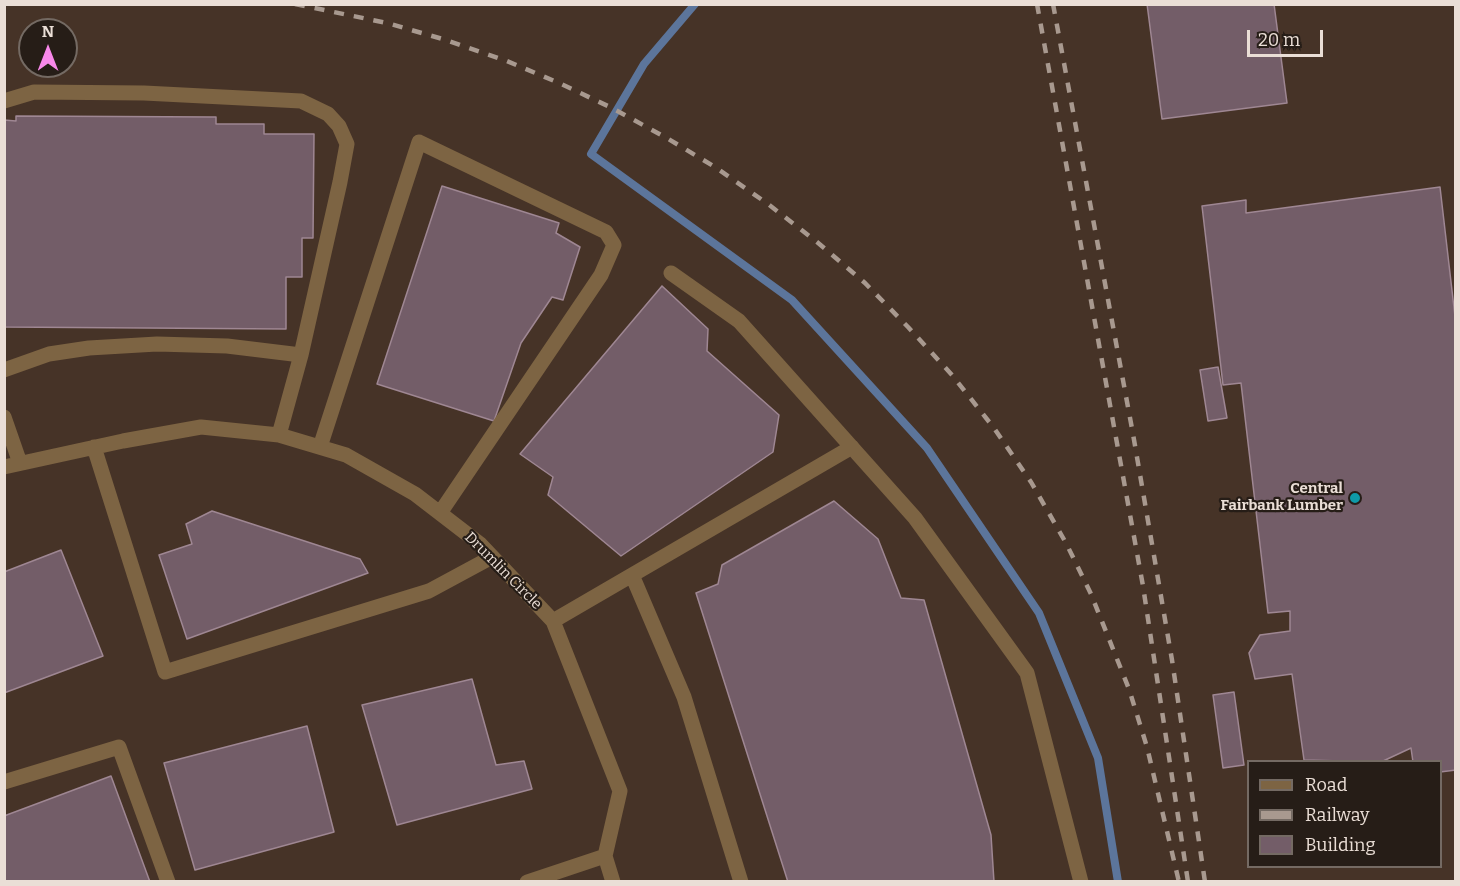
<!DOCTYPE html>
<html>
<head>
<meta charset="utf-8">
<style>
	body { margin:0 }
	#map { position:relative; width:1460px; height:886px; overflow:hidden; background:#463327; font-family:Bitter,serif }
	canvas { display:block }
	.frame { position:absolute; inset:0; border:6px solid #eaded6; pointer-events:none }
	.legend { position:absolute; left:1247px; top:760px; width:195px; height:108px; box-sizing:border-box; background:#261d17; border:2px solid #746a63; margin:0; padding:8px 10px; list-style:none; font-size:18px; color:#eaded6 }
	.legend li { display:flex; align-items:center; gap:12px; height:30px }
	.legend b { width:30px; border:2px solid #746a63 }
	.north { position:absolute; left:18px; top:18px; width:60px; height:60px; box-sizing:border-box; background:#261d17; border:2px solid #746a63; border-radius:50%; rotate:0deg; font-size:16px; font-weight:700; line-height:24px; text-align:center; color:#eaded6 }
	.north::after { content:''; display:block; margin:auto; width:21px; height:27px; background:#f888ea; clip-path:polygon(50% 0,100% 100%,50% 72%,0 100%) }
	.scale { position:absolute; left:1247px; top:30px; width:76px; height:27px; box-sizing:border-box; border:3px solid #eaded6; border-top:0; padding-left:8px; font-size:18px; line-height:21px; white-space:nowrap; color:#eaded6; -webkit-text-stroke:4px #261d17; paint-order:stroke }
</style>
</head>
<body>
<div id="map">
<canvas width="1460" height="886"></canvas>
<div class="frame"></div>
<ul class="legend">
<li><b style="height:8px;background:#7d6443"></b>Road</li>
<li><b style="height:8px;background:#a8998f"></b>Railway</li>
<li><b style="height:16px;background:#735d68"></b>Building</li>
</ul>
<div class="north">N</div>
<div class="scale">20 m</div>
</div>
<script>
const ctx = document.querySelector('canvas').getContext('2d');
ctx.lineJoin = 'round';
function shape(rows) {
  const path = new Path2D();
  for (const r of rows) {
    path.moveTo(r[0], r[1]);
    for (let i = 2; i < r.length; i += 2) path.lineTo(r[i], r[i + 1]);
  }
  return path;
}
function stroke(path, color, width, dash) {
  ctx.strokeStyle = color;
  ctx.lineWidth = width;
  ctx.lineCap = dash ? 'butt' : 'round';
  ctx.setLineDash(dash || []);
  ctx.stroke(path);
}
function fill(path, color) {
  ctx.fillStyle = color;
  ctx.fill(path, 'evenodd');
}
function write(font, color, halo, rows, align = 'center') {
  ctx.font = font + ' Bitter,serif';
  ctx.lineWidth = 4.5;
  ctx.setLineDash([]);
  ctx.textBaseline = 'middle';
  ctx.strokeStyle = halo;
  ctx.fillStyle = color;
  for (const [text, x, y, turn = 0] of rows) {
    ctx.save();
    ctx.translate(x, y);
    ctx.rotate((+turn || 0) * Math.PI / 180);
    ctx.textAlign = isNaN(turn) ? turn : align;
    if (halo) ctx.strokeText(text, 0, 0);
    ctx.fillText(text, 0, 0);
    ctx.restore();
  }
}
const stream = shape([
	[695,4,644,64,591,154,792,300,927,448,1039,613,1098,758,1118,882]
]);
const building = shape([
	[1147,4,1274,4,1287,103,1162,119,1147,4],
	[16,116,216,117,216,124,264,124,264,134,314,134,313,238,302,238,302,277,286,277,286,329,4,327,4,120,16,121,16,116],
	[442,186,559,223,556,233,580,247,563,300,552,297,521,343,494,421,377,384,442,186],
	[1440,187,1456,325,1456,770,1440,772,1440,762,1413,762,1411,748,1381,762,1304,760,1292,674,1255,679,1249,653,1260,635,1290,631,1290,611,1268,613,1241,383,1223,385,1202,206,1246,200,1246,213,1440,187],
	[662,286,708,329,707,351,779,415,773,452,621,556,548,495,553,477,520,454,662,286],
	[1218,367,1227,418,1208,421,1200,370,1218,367],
	[834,501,878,539,901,598,924,600,991,835,994,882,788,882,696,593,718,584,722,565,834,501],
	[212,511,360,559,368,573,187,639,159,555,192,544,186,524,212,511],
	[61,550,103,656,4,693,4,572,61,550],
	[472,679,496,765,524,761,532,789,397,825,362,705,472,679],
	[1234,692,1244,765,1223,768,1213,695,1234,692],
	[307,726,334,832,195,870,164,763,307,726],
	[111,776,150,882,4,882,4,816,111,776]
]);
const minor = shape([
	[4,101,34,92,144,93,301,101,328,114,339,126,347,144,340,182,301,355,279,435],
	[671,273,739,321,915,518,1027,673,1081,882],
	[4,370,49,354,89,348,157,344,227,346,301,355],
	[4,417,20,463],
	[94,447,165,672,429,591,492,557],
	[320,447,419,142,606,232,614,245,601,275,440,513],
	[4,467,123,441,201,427,279,435,346,455,415,494,480,544,553,621,620,791,605,856,527,882],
	[632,575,684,697,741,882],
	[553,621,852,447],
	[4,782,119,747,168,882],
	[605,856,613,882]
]);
const rail = shape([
	[295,4,387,23,446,40,507,61,559,83,610,107,665,137,715,167,768,204,817,242,865,283,908,327,952,375,994,428,1031,482,1066,543,1091,594,1129,689,1147,747,1179,882],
	[1037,4,1143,586,1188,882],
	[1053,4,1133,434,1172,660,1205,882]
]);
const markers = [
	[1355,498,6,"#0f9aa8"]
];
const poiNames = [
	["Central",1343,489],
	["Fairbank Lumber",1343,506]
];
const streetNames = [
	["Drumlin Circle",503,571,45]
];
stroke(stream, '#5c759b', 8);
fill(building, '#735d68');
stroke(building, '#9f8793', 1.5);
stroke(minor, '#7d6443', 15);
stroke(rail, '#a8998f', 4.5, [10, 10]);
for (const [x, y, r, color] of markers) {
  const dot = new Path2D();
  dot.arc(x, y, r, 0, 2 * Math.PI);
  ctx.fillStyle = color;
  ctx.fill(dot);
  stroke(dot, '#261d17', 2);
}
write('bold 15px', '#eaded6', '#261d17', poiNames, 'right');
write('15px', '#eaded6', '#261d17', streetNames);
</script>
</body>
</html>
